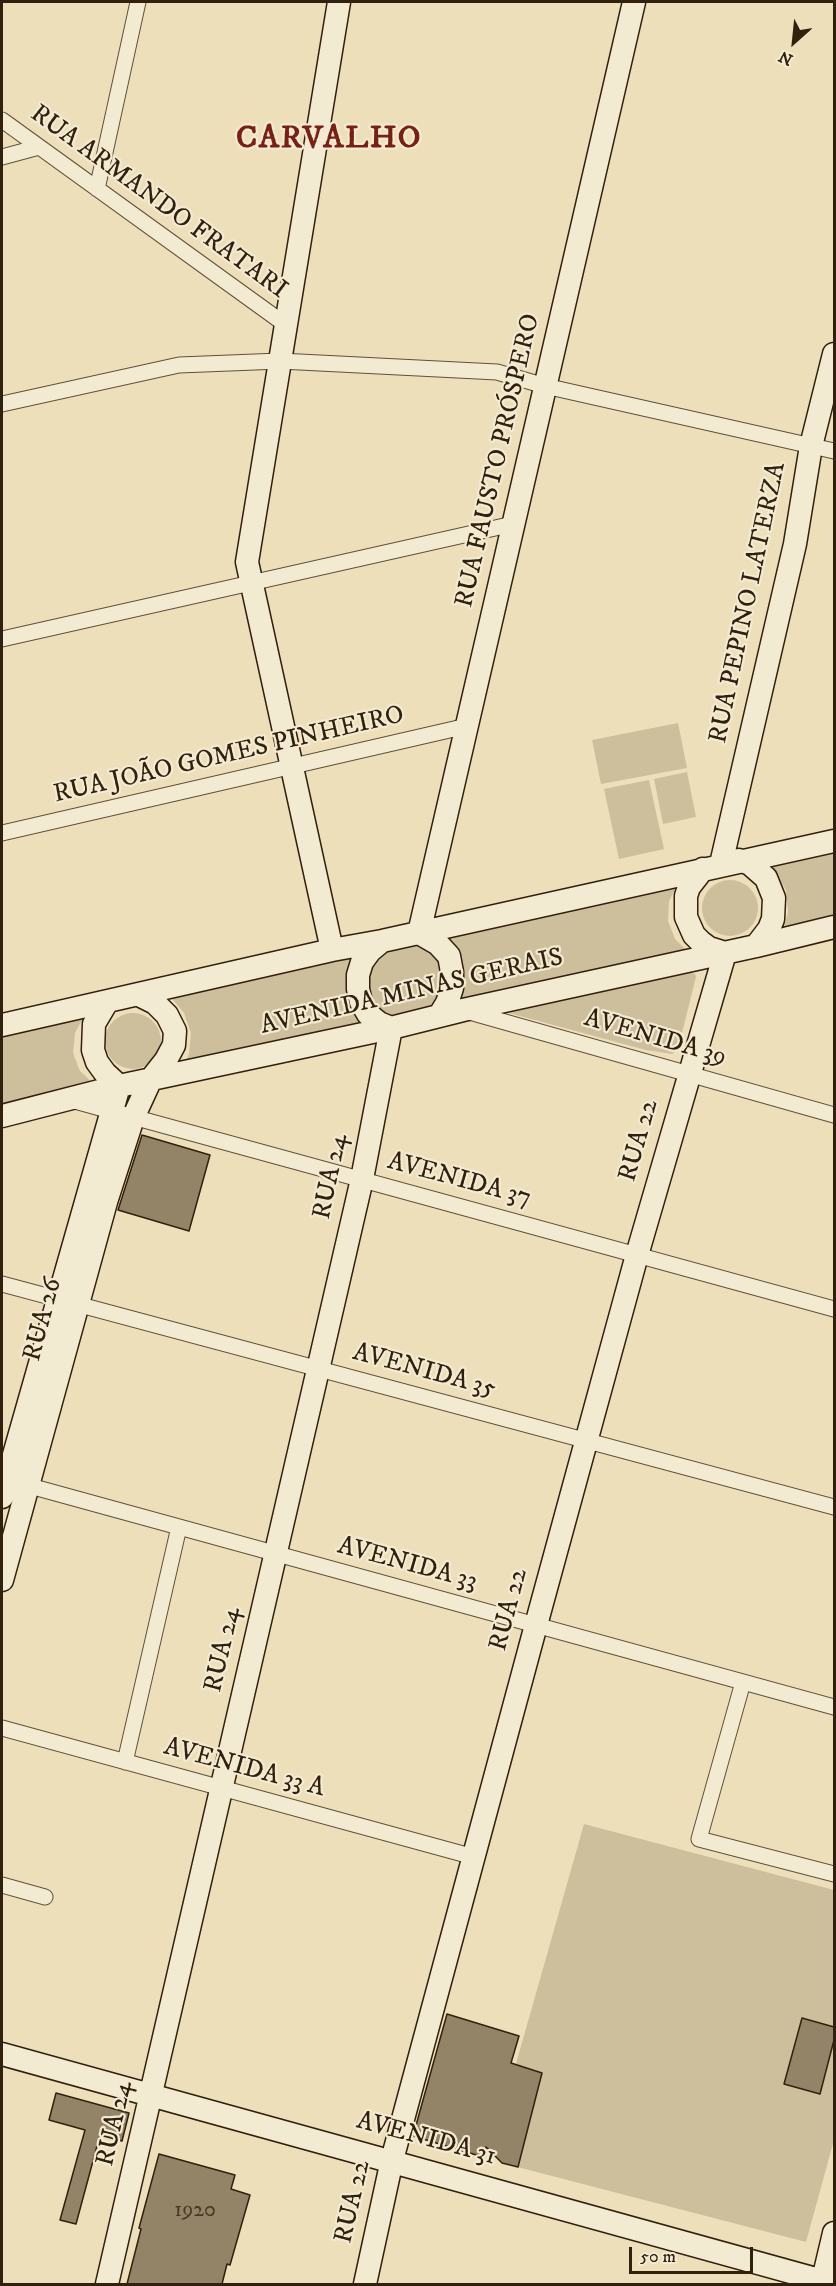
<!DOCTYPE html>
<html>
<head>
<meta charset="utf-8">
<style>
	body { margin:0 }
	#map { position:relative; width:836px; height:2286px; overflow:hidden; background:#eddfb9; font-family:"IM FELL DW Pica",serif }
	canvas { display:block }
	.frame { position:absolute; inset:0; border:3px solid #32200e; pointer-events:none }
	.north { position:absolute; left:764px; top:12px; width:60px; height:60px; -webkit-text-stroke:4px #f3ead2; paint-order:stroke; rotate:207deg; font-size:16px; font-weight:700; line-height:24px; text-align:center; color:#32200e }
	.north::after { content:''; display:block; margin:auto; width:21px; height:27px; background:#32200e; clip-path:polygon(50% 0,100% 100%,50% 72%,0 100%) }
	.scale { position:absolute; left:629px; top:2247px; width:124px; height:27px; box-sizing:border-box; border:3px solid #32200e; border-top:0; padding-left:8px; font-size:18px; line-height:21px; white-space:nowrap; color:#32200e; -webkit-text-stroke:4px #f3ead2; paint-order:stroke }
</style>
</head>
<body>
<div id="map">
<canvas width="836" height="2286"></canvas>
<div class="frame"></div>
<div class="north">N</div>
<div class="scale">50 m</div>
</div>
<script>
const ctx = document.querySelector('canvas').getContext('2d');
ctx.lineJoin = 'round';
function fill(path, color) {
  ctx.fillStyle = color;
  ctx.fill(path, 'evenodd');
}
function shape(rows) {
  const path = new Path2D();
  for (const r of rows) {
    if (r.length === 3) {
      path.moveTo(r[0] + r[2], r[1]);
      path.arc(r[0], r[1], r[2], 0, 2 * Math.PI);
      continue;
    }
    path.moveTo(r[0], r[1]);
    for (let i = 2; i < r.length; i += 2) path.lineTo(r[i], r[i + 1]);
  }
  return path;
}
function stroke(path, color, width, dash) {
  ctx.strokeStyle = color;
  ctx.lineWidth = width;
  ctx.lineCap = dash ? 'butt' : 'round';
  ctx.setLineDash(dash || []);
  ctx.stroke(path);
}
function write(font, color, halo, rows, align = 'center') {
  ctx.font = font + ' "IM FELL DW Pica",serif';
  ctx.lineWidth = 4.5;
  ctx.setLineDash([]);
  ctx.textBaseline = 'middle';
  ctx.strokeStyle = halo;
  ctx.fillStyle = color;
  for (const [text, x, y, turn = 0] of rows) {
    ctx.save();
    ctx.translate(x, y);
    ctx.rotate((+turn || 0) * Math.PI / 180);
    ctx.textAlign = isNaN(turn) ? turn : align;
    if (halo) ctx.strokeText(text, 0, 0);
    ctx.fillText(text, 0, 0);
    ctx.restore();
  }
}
const green = shape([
	[678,723,687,768,601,784,592,740],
	[687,772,696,817,663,824,654,779],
	[649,780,664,849,619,859,604,789],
	[834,849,834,921,783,932,788,912,786,890,775,872,767,864],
	[730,908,28],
	[678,884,669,901,668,921,675,939,689,953,456,1005,440,937],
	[414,943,428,948,447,970,439,1002,428,1010,399,1017,385,1014,374,1005,367,993,371,962,381,951],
	[362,955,372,1023,185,1064,189,1054,191,1033,184,1013,170,996],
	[685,971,695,974,696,977,678,1049,672,1054,646,1050,509,1013],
	[133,1041,28],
	[84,1016,75,1033,73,1053,80,1071,95,1085,2,1106,2,1035],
	[584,1824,834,1890,834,2140,806,2242,502,2163,491,2152]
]);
const building = shape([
	[142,1135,210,1155,189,1231,118,1210,142,1135],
	[447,2014,519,2036,511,2063,542,2073,518,2167,502,2163,486,2147,483,2157,413,2136,447,2014],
	[802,2018,834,2027,834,2040,820,2094,784,2084,802,2018],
	[56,2093,129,2113,122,2141,100,2135,76,2224,60,2220,85,2130,49,2120,56,2093],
	[159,2154,235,2175,231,2189,250,2195,230,2265,227,2264,222,2284,127,2284,141,2229,139,2228,159,2154]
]);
const street = shape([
	[2,120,286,325],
	[2,157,39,147],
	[97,189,138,2],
	[2,404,179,365,280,361,497,372,545,386,834,451],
	[2,639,513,524],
	[2,833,467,726],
	[466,1011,834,1115],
	[71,1100,834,1309],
	[2,1284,834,1507],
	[19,1483,834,1707],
	[743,1682,699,1839,834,1874],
	[2,1728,474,1857],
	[125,1762,179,1527],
	[2,1885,45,1897]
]);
const secondary = shape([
	[739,860,750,864,766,878,774,898,773,919,769,929,756,946],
	[721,864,795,544,811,446,834,354],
	[419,933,634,2],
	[419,933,438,944,449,956,452,972,452,988,447,1003,439,1016],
	[332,950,247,562,339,2],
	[2,1025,332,950,382,941,834,841],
	[2,1116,119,1086,391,1028,463,1010,756,946,834,927],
	[2,1497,119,1086,105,1073,97,1062,93,1050,94,1024,107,1002],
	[2,1580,106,1202,133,1118,151,1079,166,1060,174,1045,175,1031,167,1015,155,1003,139,995],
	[2,2054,834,2284],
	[107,2284,362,1179,391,1028,379,1023,368,1014,361,1002,358,989,358,975,362,962,370,951,382,941],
	[365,2284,392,2160,536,1625,637,1255,725,953,709,948,701,942,694,935,686,917,686,896,689,887,703,869],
	[822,2284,834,2233]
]);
const numberNames = [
	["1920",195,2211]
];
const streetNames = [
	["RUA ARMANDO FRATARI",158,203,36],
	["RUA FAUSTO PRÓSPERO",499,461,-77],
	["RUA PEPINO LATERZA",749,603,-78],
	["RUA JOÃO GOMES PINHEIRO",229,756,-13],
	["AVENIDA MINAS GERAIS",412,993,-13],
	["AVENIDA 39",655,1039,16],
	["RUA 22",640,1141,-74],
	["RUA 24",332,1177,-78],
	["AVENIDA 37",459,1181,15],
	["RUA 26",44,1320,-75],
	["AVENIDA 35",424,1372,15],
	["AVENIDA 33",407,1565,15],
	["RUA 22",510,1610,-75],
	["RUA 24",224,1650,-77],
	["AVENIDA 33 A",244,1769,15],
	["RUA 24",116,2124,-77],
	["AVENIDA 31",426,2140,15],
	["RUA 22",354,2202,-77]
];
const districtNames = [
	["CARVALHO",329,140]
];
fill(green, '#cdbf9c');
fill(building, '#938367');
stroke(building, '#32200e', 1.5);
stroke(street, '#615039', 17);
stroke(secondary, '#32200e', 25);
stroke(street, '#f3ead2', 15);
stroke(secondary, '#f3ead2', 22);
write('22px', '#4a3924', null, numberNames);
write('26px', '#32200e', '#f3ead2', streetNames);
ctx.letterSpacing = '1.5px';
write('bold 32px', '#7a1f14', '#f3ead2', districtNames);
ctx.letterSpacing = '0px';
</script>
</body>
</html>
